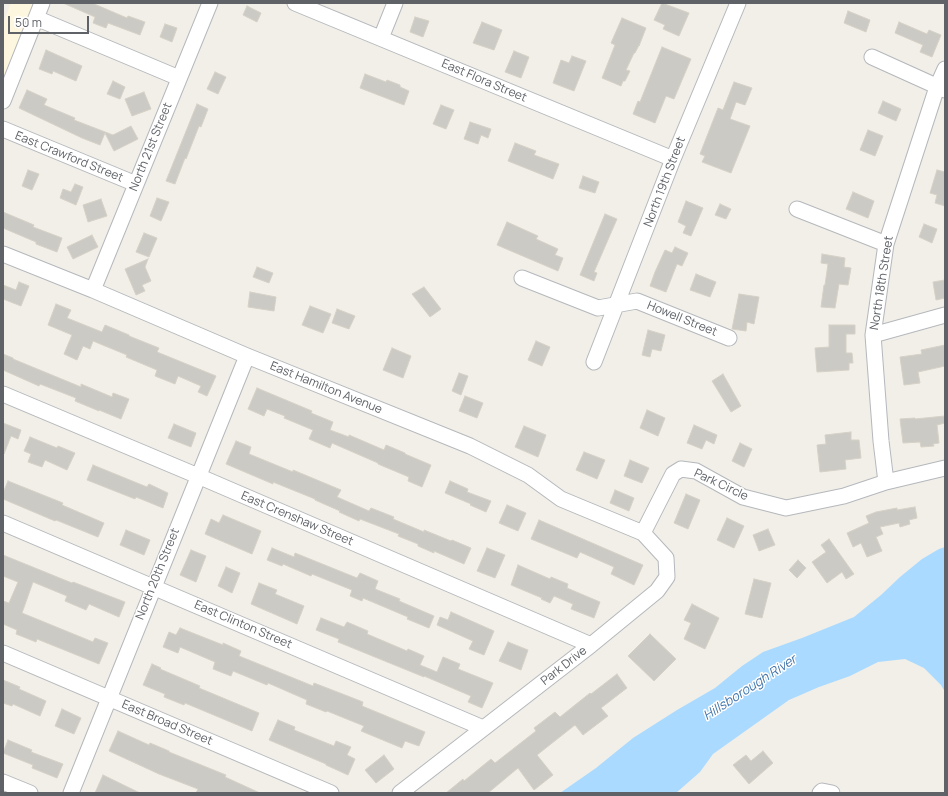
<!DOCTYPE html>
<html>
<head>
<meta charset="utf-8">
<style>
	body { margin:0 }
	#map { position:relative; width:948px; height:796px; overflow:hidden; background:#f1efe8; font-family:Manrope,sans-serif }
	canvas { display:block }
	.frame { position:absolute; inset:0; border:4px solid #5f6368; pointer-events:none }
	.scale { position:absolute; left:8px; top:16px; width:81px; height:18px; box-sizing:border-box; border:2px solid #5f6368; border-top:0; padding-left:5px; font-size:12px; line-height:14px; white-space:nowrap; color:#5f6368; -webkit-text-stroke:3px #fff; paint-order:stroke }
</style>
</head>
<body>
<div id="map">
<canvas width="948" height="796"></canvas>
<div class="frame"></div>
<div class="scale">50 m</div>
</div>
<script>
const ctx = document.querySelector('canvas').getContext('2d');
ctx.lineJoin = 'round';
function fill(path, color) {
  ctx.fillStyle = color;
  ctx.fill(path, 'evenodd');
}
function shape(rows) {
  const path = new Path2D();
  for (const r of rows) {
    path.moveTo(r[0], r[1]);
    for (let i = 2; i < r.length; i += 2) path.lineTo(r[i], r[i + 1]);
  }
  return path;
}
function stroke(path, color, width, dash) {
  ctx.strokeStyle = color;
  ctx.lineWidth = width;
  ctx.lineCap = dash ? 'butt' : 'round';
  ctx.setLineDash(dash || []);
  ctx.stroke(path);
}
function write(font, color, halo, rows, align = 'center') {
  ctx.font = font + ' Manrope,sans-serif';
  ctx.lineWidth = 3;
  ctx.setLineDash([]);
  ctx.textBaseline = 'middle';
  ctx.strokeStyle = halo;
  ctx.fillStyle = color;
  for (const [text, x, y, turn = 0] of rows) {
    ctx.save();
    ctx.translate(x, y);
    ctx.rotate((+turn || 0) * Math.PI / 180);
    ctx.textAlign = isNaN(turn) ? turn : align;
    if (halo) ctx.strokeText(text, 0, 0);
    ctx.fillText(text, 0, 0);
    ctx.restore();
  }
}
const commercial = shape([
	[11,3,36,3,3,87,3,24]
]);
const water = shape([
	[945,547,945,692,941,685,924,668,905,659,878,662,850,676,819,687,789,700,713,754,700,772,676,793,560,793,596,768,633,738,677,710,715,688,742,666,763,652,802,638,854,617,881,595,900,577,922,559,939,549]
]);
const building = shape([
	[63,3,92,3,127,18,128,16,145,22,140,35,108,23,106,28,93,23,95,17,63,3],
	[662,3,689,13,679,36,663,29,665,25,654,20,662,3],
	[247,6,261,13,257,22,243,15,247,6],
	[848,11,870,20,866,32,844,23,848,11],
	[415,17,429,21,423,37,410,32,415,17],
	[622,18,646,28,639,46,639,45,635,53,634,53,626,70,630,71,625,81,623,81,621,86,602,78,615,45,611,43,622,18],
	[482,22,502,30,494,50,473,43,482,22],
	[899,22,927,34,929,30,941,35,932,57,920,52,923,45,895,33,899,22],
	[165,24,177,28,172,42,160,37,165,24],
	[662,47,691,59,674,99,666,96,655,123,633,114,638,101,640,102,662,47],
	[46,50,82,66,76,81,53,71,52,74,39,69,46,50],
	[514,51,529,57,521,78,505,72,514,51],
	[572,56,586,61,574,91,553,83,561,60,569,63,572,56],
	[215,72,226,77,218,94,207,89,215,72],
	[365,74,386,82,387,80,400,85,400,87,409,91,404,105,360,88,365,74],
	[113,81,125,87,120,99,107,94,113,81],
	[734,82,752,88,745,105,736,102,730,119,750,126,731,173,702,162,705,156,700,154,718,108,723,110,734,82],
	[27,90,47,99,44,105,75,118,74,120,113,135,131,126,138,139,114,151,105,133,100,145,82,138,19,108,27,90],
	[144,92,151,109,132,116,125,99,144,92],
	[883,101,901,109,896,121,878,113,883,101],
	[197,104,208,109,201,127,199,126,186,159,185,158,175,184,166,181,197,104],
	[441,105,454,110,446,129,433,124,441,105],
	[470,122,491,129,488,138,481,135,478,144,464,139,470,122],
	[868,130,883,136,875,156,860,150,868,130],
	[515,143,536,151,534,155,559,164,553,179,508,161,515,143],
	[28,170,39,174,32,190,22,186,28,170],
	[937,170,945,172,945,206,935,203,937,195,930,193,937,170],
	[583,176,599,182,595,193,579,188,583,176],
	[75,184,83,187,76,205,60,198,63,189,71,192,75,184],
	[853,192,874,201,868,218,846,209,853,192],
	[157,198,169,202,161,221,150,216,157,198],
	[101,199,107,216,88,222,83,205,101,199],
	[686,201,703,208,691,236,683,233,686,226,678,222,686,201],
	[720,204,731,209,726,219,715,215,720,204],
	[3,212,34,225,33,227,62,238,57,252,36,244,36,242,3,228,3,212],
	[605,214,617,219,594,272,597,273,594,281,580,275,605,214],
	[507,222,538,236,536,239,558,249,555,255,563,258,558,271,497,245,507,222],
	[924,224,937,229,932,243,919,237,924,224],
	[144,233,157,238,149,257,136,252,144,233],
	[92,235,98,247,73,259,67,247,92,235],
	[675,247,688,253,682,266,677,264,666,292,650,286,655,272,665,250,672,253,675,247],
	[822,254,845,258,844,267,851,268,848,285,839,284,835,308,821,307,824,285,825,285,828,264,821,263,822,254],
	[148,259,145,267,151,281,142,285,145,291,136,295,125,269,148,259],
	[257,267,273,273,269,283,253,277,257,267],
	[696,274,716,282,710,297,690,290,696,274],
	[945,280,945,298,936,300,933,282,945,280],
	[19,282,29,286,21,306,3,299,3,285,16,290,19,282],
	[424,287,441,309,430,317,412,294,424,287],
	[250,292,276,297,274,311,248,307,250,292],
	[739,294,759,297,754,324,747,322,746,331,732,329,739,294],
	[56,304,71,310,67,318,102,332,105,325,129,335,129,336,159,348,157,352,216,376,207,396,198,392,201,386,178,376,175,384,155,376,157,370,126,357,127,355,93,341,90,349,83,346,77,360,64,354,72,335,48,325,56,304],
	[310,306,331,314,323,333,302,325,310,306],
	[337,309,355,316,349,329,332,323,337,309],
	[829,325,855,325,855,334,846,334,846,353,852,353,853,363,849,363,849,370,817,372,815,348,829,347,829,325],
	[648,330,665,335,661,351,652,349,650,357,642,355,648,330],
	[536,341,550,347,542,366,528,360,536,341],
	[945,345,945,366,918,372,920,383,904,385,900,357,922,354,921,350,945,345],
	[392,348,411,356,403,378,383,370,392,348],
	[3,354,13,358,13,359,81,387,81,384,112,397,113,393,129,399,121,419,99,410,99,411,75,401,76,398,40,384,39,386,3,370,3,354],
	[459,373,468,376,461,395,452,391,459,373],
	[723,374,741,406,731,412,712,381,723,374],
	[257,388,312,411,311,413,333,422,330,430,349,437,349,435,384,450,386,445,405,453,405,454,431,465,422,487,408,481,409,477,378,464,378,463,332,443,330,448,309,439,313,430,284,418,285,416,267,409,264,416,248,409,257,388],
	[465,396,483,403,477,418,459,411,465,396],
	[647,410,665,418,658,436,640,428,647,410],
	[945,416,945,423,937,425,939,443,933,444,934,446,921,447,920,442,903,443,900,419,915,418,915,419,945,416],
	[3,423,21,430,18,439,11,436,4,454,3,423],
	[174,424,196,433,191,447,168,438,174,424],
	[694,425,717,435,714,444,706,440,702,449,687,443,694,425],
	[524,426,546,435,538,457,515,447,524,426],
	[851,432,851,440,859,440,861,458,845,460,846,469,820,472,817,445,826,444,825,435,851,432],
	[30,437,57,448,58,446,75,453,67,470,45,460,42,467,28,462,31,454,24,451,30,437],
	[236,441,251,447,249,454,293,472,293,470,341,490,337,497,369,511,371,508,394,517,393,519,424,532,424,530,451,541,452,540,471,548,464,564,434,551,434,553,418,546,418,544,398,536,399,534,360,519,359,521,339,512,340,511,315,500,315,499,273,482,273,484,226,464,236,441],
	[740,443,752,449,744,467,732,461,740,443],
	[584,452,605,460,597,479,576,470,584,452],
	[630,460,649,468,642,483,624,476,630,460],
	[93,465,147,487,149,484,168,493,163,508,136,497,135,499,87,480,93,465],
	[8,481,63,503,62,505,104,523,98,537,56,520,55,521,3,499,3,493,8,481],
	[450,481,468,489,467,492,491,501,486,512,470,505,471,504,445,493,450,481],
	[615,490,634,498,629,511,610,503,615,490],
	[686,494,700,500,688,529,674,523,686,494],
	[507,505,526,513,518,531,499,523,507,505],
	[915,507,917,518,909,520,910,524,900,527,899,523,880,527,883,534,876,537,882,551,867,557,861,543,853,547,847,533,869,523,866,516,876,512,897,508,897,510,915,507],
	[223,515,261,531,252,554,205,534,211,519,219,523,223,515],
	[727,518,744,526,734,548,717,540,727,518],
	[539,520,643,565,634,585,611,574,614,567,580,552,577,558,531,539,539,520],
	[768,529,775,545,759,551,753,535,768,529],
	[126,530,150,540,144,555,120,545,126,530],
	[829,539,854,574,846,579,842,572,827,583,812,562,826,552,821,545,829,539],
	[272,548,294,557,295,553,357,578,360,573,378,581,375,589,400,599,399,601,434,616,429,628,407,619,408,617,363,598,362,601,350,596,352,590,312,574,311,576,283,564,282,566,267,560,272,548],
	[487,548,505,555,495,578,477,571,487,548],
	[191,550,206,556,196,582,180,575,191,550],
	[3,555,72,583,73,582,125,602,119,617,89,604,86,610,65,601,67,596,33,582,22,613,93,642,95,638,108,643,99,664,37,639,36,642,16,634,17,630,3,624,3,601,9,603,18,582,3,576,3,555],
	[798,560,806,568,797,578,789,570,798,560],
	[518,565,550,579,551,577,568,584,567,588,600,602,594,618,571,609,573,604,554,596,550,603,541,599,542,598,511,585,518,565],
	[226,567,240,573,232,593,218,586,226,567],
	[754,579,771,583,762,618,745,614,754,579],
	[259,583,277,590,275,594,304,606,297,624,251,604,259,583],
	[692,604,719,618,705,649,684,639,691,623,684,620,692,604],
	[451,612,494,631,484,655,469,649,473,641,437,625,440,617,448,620,451,612],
	[321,618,344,627,347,622,368,631,367,634,407,651,408,649,424,656,420,665,437,672,443,657,460,664,458,669,493,683,482,708,468,702,471,696,424,676,424,677,338,642,339,639,316,630,321,618],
	[180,628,223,645,223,643,241,651,239,656,313,686,314,683,340,693,363,702,362,706,425,732,419,746,405,741,402,748,361,731,364,726,327,711,326,712,306,704,307,700,268,683,267,685,233,671,231,676,213,669,215,662,180,647,178,653,163,647,169,632,176,635,180,628],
	[650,634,676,659,654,681,628,656,650,634],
	[508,642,528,650,521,670,499,661,508,642],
	[152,664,161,668,160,669,200,686,199,688,259,713,252,731,185,703,184,705,164,697,165,694,143,685,152,664],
	[617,674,627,688,601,708,608,716,583,735,575,725,537,755,553,775,534,790,518,768,488,793,446,793,463,779,464,781,491,759,495,763,536,731,534,728,555,712,560,717,590,693,591,694,617,674],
	[3,680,20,687,19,689,46,701,40,716,13,704,12,706,3,703,3,680],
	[62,709,81,718,74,734,55,726,62,709],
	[278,720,295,727,294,730,334,746,336,741,351,747,347,755,355,759,348,775,326,765,326,764,269,740,278,720],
	[118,731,149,745,150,743,169,751,169,752,226,775,225,777,260,793,196,793,198,789,159,774,109,751,118,731],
	[8,740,32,750,31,752,63,764,57,778,32,768,33,765,3,753,8,740],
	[763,751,773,763,749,784,733,765,746,755,751,761,763,751],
	[384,755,394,769,376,783,365,770,384,755],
	[103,775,140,793,95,793,103,775]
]);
const minor = shape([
	[295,3,673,159],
	[36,18,179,78],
	[381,38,395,3],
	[872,57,945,90],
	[3,101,42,3],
	[3,129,136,184],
	[797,209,886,244],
	[3,254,93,290,247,356,470,446,528,475,561,499,643,533,666,558,667,577,657,591,591,645,400,793],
	[522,278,598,308,637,301,729,338],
	[93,290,210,3],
	[873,335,945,315],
	[594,362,673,159,738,3],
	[3,394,198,476,591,645],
	[886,482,881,441,873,335,886,244,937,87,945,69],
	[3,523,483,728],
	[643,533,673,474,681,469,696,471,743,497,786,508,844,496,886,482,945,468],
	[3,653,331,793],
	[3,782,30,793],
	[71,793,247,356],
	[820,793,822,791,832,793]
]);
const streetNames = [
	["East Flora Street",484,81,23],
	["North 21st Street",151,147,-68],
	["East Crawford Street",69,157,22],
	["North 19th Street",665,182,-69],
	["North 18th Street",882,283,-81],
	["Howell Street",682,319,22],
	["East Hamilton Avenue",326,388,22],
	["Park Circle",721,485,25],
	["East Crenshaw Street",297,519,23],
	["North 20th Street",158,574,-68],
	["East Clinton Street",243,625,23],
	["Park Drive",564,666,-38],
	["East Broad Street",167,723,23]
];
const waterNames = [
	["Hillsborough River",750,688,-33]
];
fill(commercial, '#fef7e0');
fill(water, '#aadaff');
fill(building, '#cccac5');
stroke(building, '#d6d1c6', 1);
stroke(minor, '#b5b8bc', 17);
stroke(minor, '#fff', 15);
write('12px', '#5f6368', '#fff', streetNames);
write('italic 13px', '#4174aa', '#fff', waterNames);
</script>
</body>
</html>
